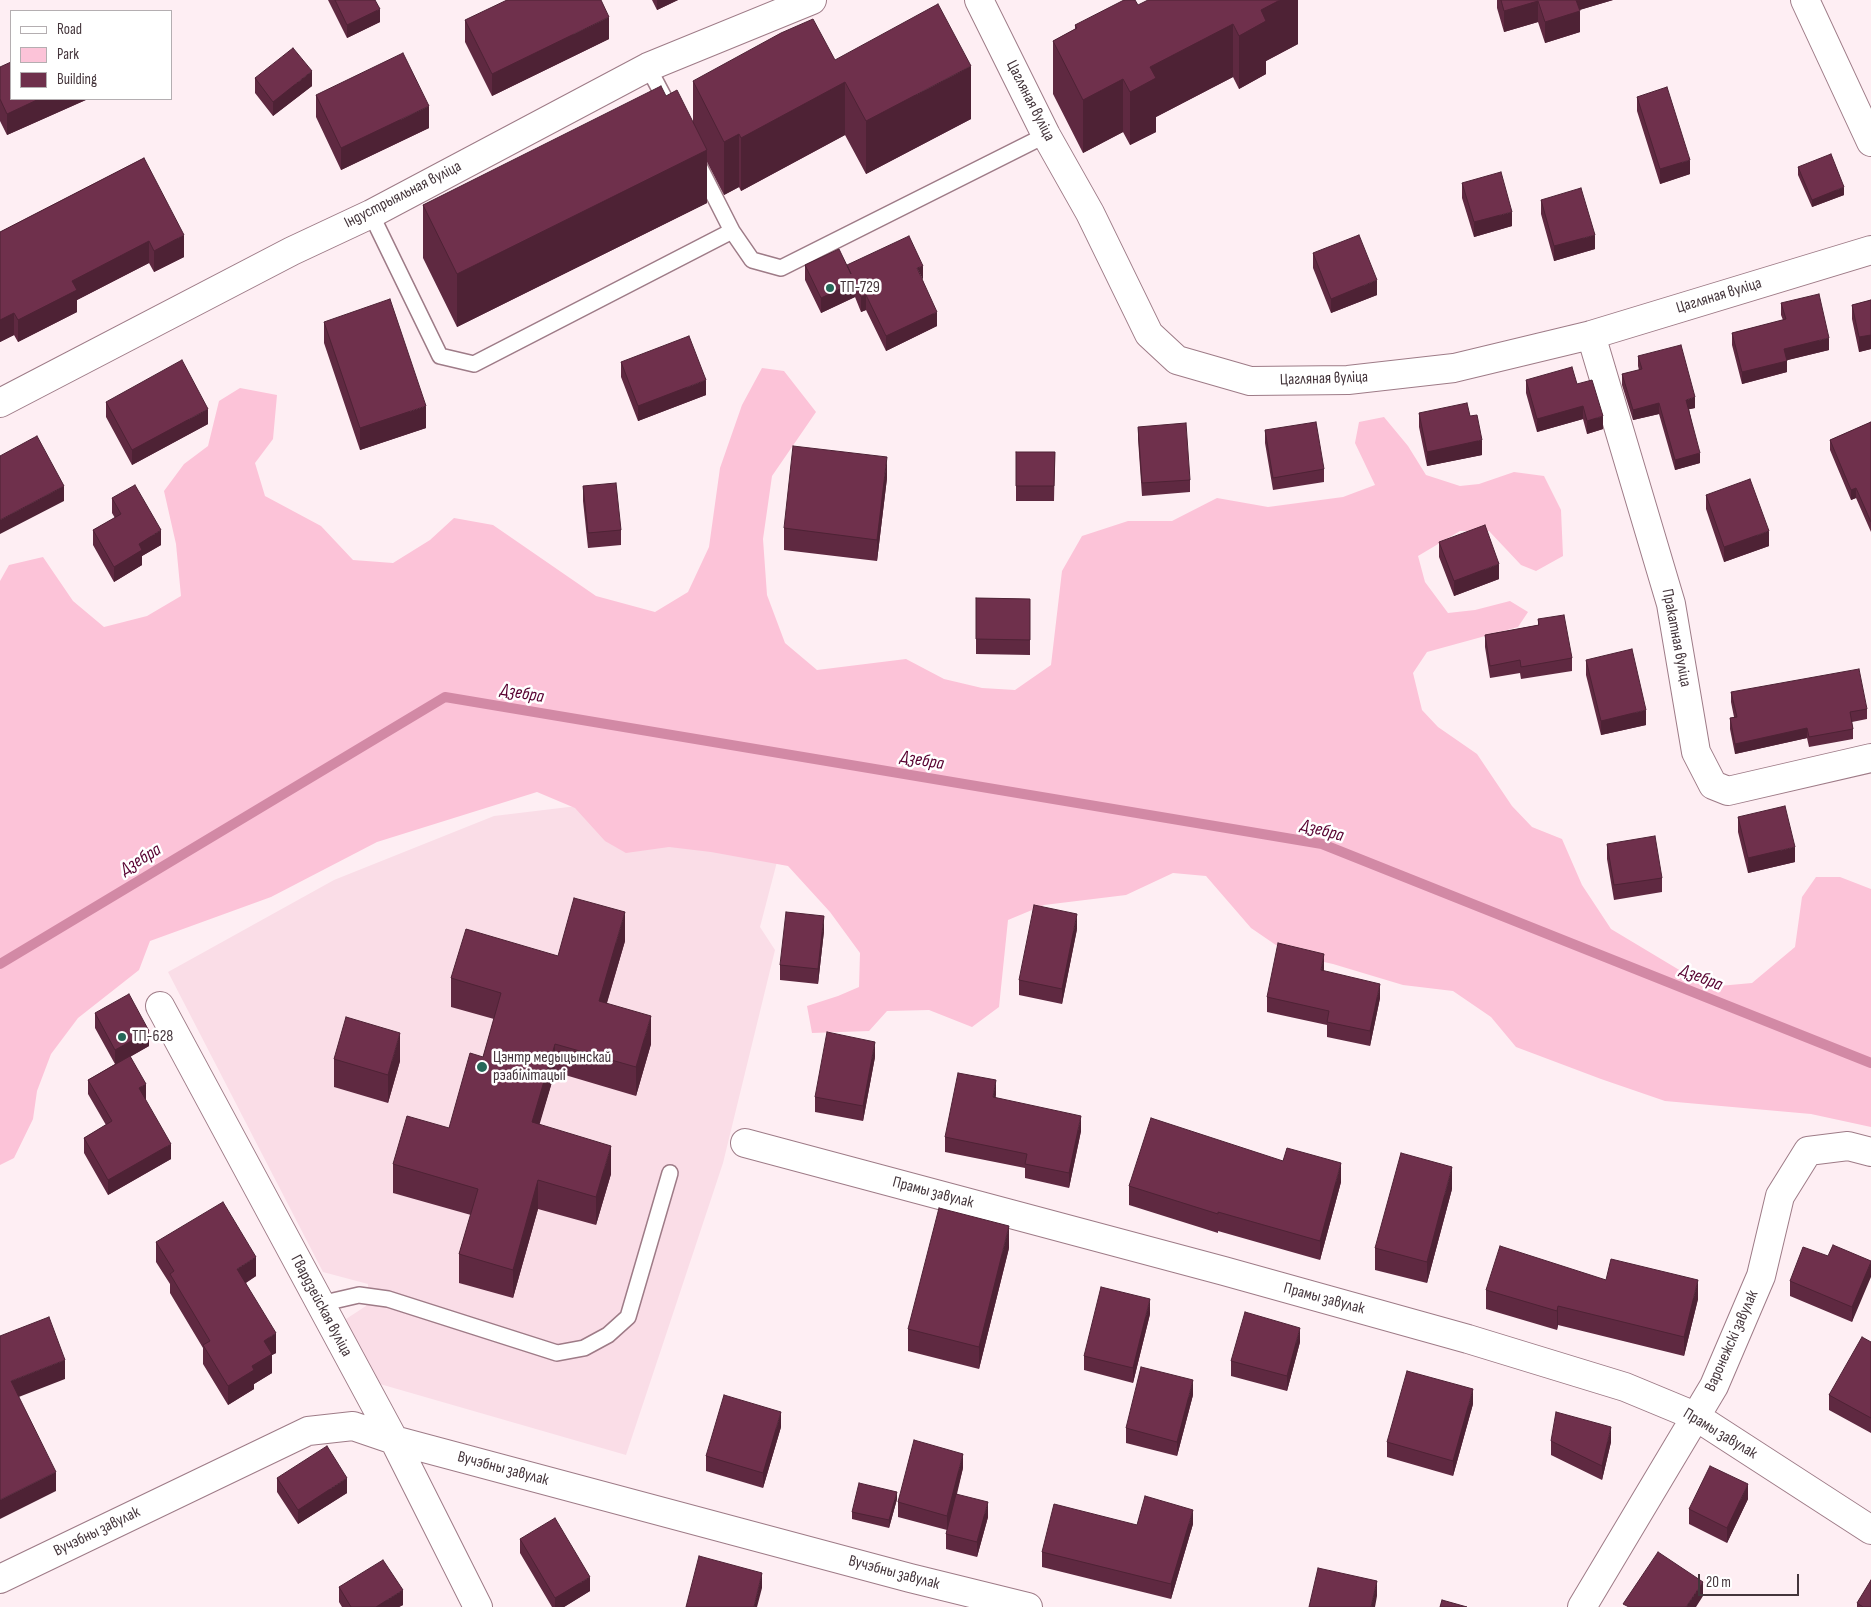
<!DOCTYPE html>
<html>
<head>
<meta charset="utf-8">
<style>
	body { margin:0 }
	#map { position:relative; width:1871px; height:1607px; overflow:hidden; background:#feeef3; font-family:"Sofia Sans Condensed",sans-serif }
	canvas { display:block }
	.legend { position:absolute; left:10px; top:10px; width:162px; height:90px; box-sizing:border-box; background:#fff; border:1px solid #b4aeb1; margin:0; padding:6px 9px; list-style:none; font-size:15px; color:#44353b }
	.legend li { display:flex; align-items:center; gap:10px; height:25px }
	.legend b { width:25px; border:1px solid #b4aeb1 }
	.scale { position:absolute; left:1698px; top:1574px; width:101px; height:22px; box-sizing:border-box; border:2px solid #44353b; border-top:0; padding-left:6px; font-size:15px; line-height:18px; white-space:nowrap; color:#44353b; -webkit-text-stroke:4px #fff; paint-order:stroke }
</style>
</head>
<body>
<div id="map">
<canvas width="1871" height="1607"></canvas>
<ul class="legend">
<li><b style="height:6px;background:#fff"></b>Road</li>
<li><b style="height:14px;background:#fcc3d8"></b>Park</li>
<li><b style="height:14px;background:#6f304c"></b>Building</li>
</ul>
<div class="scale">20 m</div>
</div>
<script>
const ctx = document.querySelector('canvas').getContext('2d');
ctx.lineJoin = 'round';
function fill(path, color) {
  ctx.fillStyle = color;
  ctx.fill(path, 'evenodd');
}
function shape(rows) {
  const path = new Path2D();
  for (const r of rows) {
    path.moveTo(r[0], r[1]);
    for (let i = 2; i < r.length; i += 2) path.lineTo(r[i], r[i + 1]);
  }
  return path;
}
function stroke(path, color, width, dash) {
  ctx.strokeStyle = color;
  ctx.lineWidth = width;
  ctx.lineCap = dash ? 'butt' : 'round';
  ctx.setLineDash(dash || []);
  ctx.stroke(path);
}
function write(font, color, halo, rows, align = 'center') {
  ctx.font = font + ' "Sofia Sans Condensed",sans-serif';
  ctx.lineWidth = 5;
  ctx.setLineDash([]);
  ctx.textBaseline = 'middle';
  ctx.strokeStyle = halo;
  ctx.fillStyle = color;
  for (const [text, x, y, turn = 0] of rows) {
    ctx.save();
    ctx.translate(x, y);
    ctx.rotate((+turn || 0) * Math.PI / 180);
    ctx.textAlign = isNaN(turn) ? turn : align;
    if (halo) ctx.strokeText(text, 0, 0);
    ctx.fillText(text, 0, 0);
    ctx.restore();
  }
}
const built = shape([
	[652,797,784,835,760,927,775,950,723,1163,626,1455,373,1382,353,1348,346,1319,366,1306,368,1284,323,1272,168,972,334,880,494,816]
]);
const green = shape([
	[762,368,784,371,816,412,772,476,763,539,767,595,785,643,817,670,906,659,944,679,982,688,1015,690,1051,665,1062,571,1082,536,1128,521,1172,521,1217,498,1268,507,1343,497,1375,485,1355,443,1359,422,1384,417,1408,446,1426,475,1460,486,1479,484,1514,472,1544,476,1561,510,1563,556,1536,571,1521,565,1489,531,1460,531,1418,556,1425,582,1448,613,1475,610,1510,601,1528,612,1518,627,1427,652,1413,673,1422,710,1438,727,1477,754,1512,806,1532,827,1562,839,1582,885,1611,929,1686,974,1719,986,1752,983,1795,947,1802,897,1816,877,1840,877,1871,889,1871,1127,1811,1114,1665,1101,1601,1079,1516,1047,1491,1017,1453,991,1403,985,1333,964,1289,954,1251,928,1206,876,1173,873,1126,895,1044,905,1008,920,999,1007,972,1027,929,1010,887,1011,869,1031,812,1033,807,1006,838,996,859,987,860,953,830,912,788,866,711,852,669,847,626,853,605,841,575,808,537,792,377,842,271,897,150,941,139,970,78,1018,51,1054,37,1091,33,1119,14,1158,0,1165,0,581,9,565,43,557,73,601,104,627,147,616,181,596,176,544,164,491,184,464,208,446,219,401,240,388,277,395,273,439,255,463,265,496,321,526,353,560,393,563,430,540,454,518,493,525,596,596,655,612,688,592,709,547,720,468,742,405]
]);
const stream = shape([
	[0,964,445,697,1322,844,1871,1063]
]);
const service = shape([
	[648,67,668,105],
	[698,164,732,231,752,260,781,268,1046,135],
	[371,214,440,356,474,364,732,231],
	[320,1304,359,1295,388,1299,557,1353,584,1348,608,1335,628,1317,670,1173]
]);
const minor = shape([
	[979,0,1046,135,1090,213,1149,334,1177,360,1250,381,1348,380,1454,368,1591,335,1871,250],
	[1805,0,1871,142],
	[1591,335,1671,604,1696,752,1713,785,1728,791,1871,758],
	[0,403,292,251,371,214,648,67,812,0],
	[160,1006,394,1440,478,1607],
	[745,1143,1224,1271,1468,1339,1625,1387,1695,1416,1871,1530],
	[0,1579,308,1431,353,1426,394,1440,910,1578,1028,1607],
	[1582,1607,1714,1386,1761,1276,1780,1196,1808,1151,1848,1146,1871,1152]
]);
const wall = shape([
	[328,0,375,0,380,22,347,38],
	[652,0,678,0,657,10],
	[1298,0,1298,44,1266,61,1266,74,1239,89,1233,77,1156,117,1156,132,1130,145,1123,132,1083,153,1053,94,1053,41,1075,29,1075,25,1138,5],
	[1497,0,1613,0,1579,10,1580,32,1545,43,1538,22,1504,32,1497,8],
	[465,20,609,39,492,96,465,42],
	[835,60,971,119,866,174,845,135,741,191,739,187,724,195,707,162,707,203,457,327,423,258,423,205,666,96,693,122,693,81],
	[0,67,11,99,88,99,7,135,0,121],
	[255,78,312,86,273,116,255,93],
	[316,95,429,128,341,170,316,117],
	[1637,97,1690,174,1660,184,1637,111],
	[144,158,184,257,154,272,149,263,77,300,77,312,18,342,14,335,0,342,0,232],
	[1798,167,1844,195,1812,207,1798,175],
	[1462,183,1512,226,1474,237,1462,198],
	[1541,200,1595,249,1554,261,1541,214],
	[1313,253,1377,295,1331,313,1313,268],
	[805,265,847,266,923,281,937,326,886,351,866,310,861,312,855,297,821,313,805,280],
	[1871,300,1871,349,1859,352,1852,319,1852,305],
	[1781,303,1829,350,1787,360,1787,372,1742,384,1732,345,1732,333,1783,320,1781,315],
	[324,322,426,428,360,450,324,343],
	[1638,356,1695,408,1689,409,1700,463,1675,470,1659,414,1633,420,1622,385,1622,374,1639,370,1638,366],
	[621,362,706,395,638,421,621,377],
	[1526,380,1577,384,1603,429,1587,434,1583,419,1537,432,1526,393],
	[106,402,208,424,132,465,106,417],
	[1419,413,1470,416,1482,455,1427,466,1419,427],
	[1871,422,1871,532,1856,498,1851,500,1830,450,1830,440],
	[1138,427,1190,480,1190,492,1142,496,1138,439],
	[1265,430,1324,469,1324,482,1273,490,1265,443],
	[1016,452,1055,452,1054,501,1016,501],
	[887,478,877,561,784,550,784,528],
	[583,486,621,530,621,545,588,548,583,501],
	[1706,495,1769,546,1724,562,1706,509],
	[112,498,161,545,142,556,142,565,114,582,93,545,93,530,115,518,112,513],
	[1439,542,1499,579,1454,596,1439,557],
	[976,598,1030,599,1030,655,976,654],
	[1538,619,1572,658,1572,671,1521,679,1520,673,1490,678,1485,647,1485,635,1538,625],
	[1586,660,1646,725,1601,735,1586,675],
	[1731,692,1867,709,1867,719,1852,722,1853,729,1853,739,1809,747,1807,738,1735,754,1730,729,1730,718,1734,717,1731,702],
	[1738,817,1795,862,1748,873,1738,832],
	[1607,844,1662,878,1662,892,1614,900,1607,859],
	[1077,929,1062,1004,1019,995,1019,980],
	[824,931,818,984,780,980,780,965],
	[625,941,607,1003,651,1044,636,1096,555,1072,539,1124,611,1174,596,1225,538,1209,513,1298,459,1283,459,1254,471,1215,393,1193,393,1164,449,1128,483,1057,494,1019,451,1007,451,978,558,956],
	[1324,969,1324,971,1380,998,1370,1046,1327,1037,1327,1025,1267,1012,1267,997],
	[95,1013,149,1046,130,1057,146,1099,145,1099,171,1159,108,1195,84,1153,84,1138,106,1125,88,1094,88,1080,115,1064,95,1028],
	[875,1057,863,1121,815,1112,815,1097],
	[334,1059,400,1061,388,1103,334,1087],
	[996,1095,995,1098,1081,1131,1069,1188,1025,1178,1025,1168,945,1152,945,1137],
	[1341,1182,1320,1260,1218,1231,1218,1233,1129,1205,1129,1186],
	[1452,1189,1427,1283,1375,1270,1375,1248],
	[156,1242,256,1276,246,1283,276,1353,272,1355,272,1373,254,1384,254,1389,228,1405,203,1364,203,1348,170,1293,170,1284,156,1262],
	[1009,1248,979,1369,908,1351,908,1329],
	[1828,1256,1871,1261,1852,1322,1790,1296,1790,1281],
	[1606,1280,1698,1299,1684,1356,1558,1325,1557,1330,1486,1309,1486,1290],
	[1150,1314,1133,1383,1084,1370,1084,1356],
	[1300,1342,1287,1391,1231,1376,1231,1361],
	[1871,1342,1871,1433,1829,1410,1829,1395],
	[1193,1395,1177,1456,1126,1443,1126,1428],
	[1473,1404,1453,1476,1387,1457,1387,1442],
	[781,1427,763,1488,706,1471,706,1456],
	[1551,1441,1611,1442,1602,1480,1551,1455],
	[963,1468,957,1494,988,1517,977,1557,946,1549,946,1534,947,1530,898,1517,898,1502],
	[277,1478,347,1493,298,1524,277,1492],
	[897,1499,889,1528,852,1519,852,1512],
	[1748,1499,1727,1543,1689,1524,1689,1509],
	[1193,1524,1171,1599,1042,1567,1042,1552,1137,1525],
	[520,1539,590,1591,564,1607,552,1607,520,1553],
	[339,1587,403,1605,399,1607,342,1607,339,1602],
	[1857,1603,1871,1607,1857,1607]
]);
const shadedWall = shape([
	[657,0,678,0,657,10],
	[1280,0,1298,0,1298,44,1266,61,1266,74,1239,89,1239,36,1261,10],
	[1573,0,1613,0,1573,12],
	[1538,1,1538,22,1504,32,1504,11],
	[380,9,380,22,347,38,347,25],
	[1580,11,1580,32,1545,43,1545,22],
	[609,17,609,39,492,96,492,74],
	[1233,24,1233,77,1156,117,1156,132,1130,145,1130,92,1150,67],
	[971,66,971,119,866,174,866,121],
	[312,71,312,86,273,116,273,102],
	[1123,79,1123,132,1083,153,1083,100],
	[845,82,845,135,741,191,741,138],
	[39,99,88,99,7,135,7,114],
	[429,106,429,128,341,170,341,148],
	[739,134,739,187,724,195,724,142],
	[707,150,707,203,457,327,457,274],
	[1690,160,1690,174,1660,184,1660,169],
	[1844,187,1844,195,1812,207,1812,200],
	[1512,212,1512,226,1474,237,1474,222],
	[184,235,184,257,154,272,154,251],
	[1595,235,1595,249,1554,261,1554,246],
	[149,241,149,263,77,300,77,312,18,342,18,320,72,281],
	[923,266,923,280,917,268],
	[1377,280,1377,295,1331,313,1331,299],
	[855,282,855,297,821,313,821,298],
	[866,295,866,310,861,312,861,297],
	[937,312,937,326,886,351,886,336],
	[14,313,14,335,0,342,0,320],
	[1871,335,1871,349,1859,352,1859,337],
	[1829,338,1829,350,1784,361,1784,349],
	[1787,361,1787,372,1742,384,1742,372],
	[706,380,706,395,638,421,638,406],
	[1695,397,1695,408,1686,410,1686,400],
	[1659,403,1659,414,1633,420,1633,410],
	[426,406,426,428,360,450,360,428],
	[1583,406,1583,419,1537,432,1537,419],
	[208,409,208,424,132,465,132,450],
	[1603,416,1603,429,1587,434,1587,421],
	[1482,440,1482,455,1427,466,1427,452],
	[1700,453,1700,463,1675,470,1675,460],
	[887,457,887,478,877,561,877,540],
	[64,486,64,501,0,534,0,520],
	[1856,488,1856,498,1851,500,1851,490],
	[161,530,161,545,142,556,142,565,114,582,114,567,139,544],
	[1769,531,1769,546,1724,562,1724,547],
	[1499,564,1499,579,1454,596,1454,581],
	[1646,710,1646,725,1601,735,1601,721],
	[1807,728,1807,738,1735,754,1735,744],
	[1795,847,1795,862,1748,873,1748,858],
	[625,912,625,941,599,1029,599,1001],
	[1077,914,1077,929,1062,1004,1062,989],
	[824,916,824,931,818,984,818,969],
	[1324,954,1324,969,1321,985,1321,970],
	[1380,984,1380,998,1370,1046,1370,1031],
	[651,1016,651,1044,636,1096,636,1067],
	[149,1031,149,1046,115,1065,115,1050],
	[400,1033,400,1061,388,1103,388,1075],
	[875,1042,875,1057,863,1121,863,1106],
	[555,1044,555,1072,532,1150,532,1122],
	[996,1080,996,1095,993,1112,993,1097],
	[146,1084,146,1099,139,1103,139,1088],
	[1081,1116,1081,1131,1069,1188,1069,1173],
	[171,1144,171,1159,108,1195,108,1180],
	[611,1146,611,1174,596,1225,596,1197],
	[1341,1163,1341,1182,1320,1260,1320,1241],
	[1452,1167,1452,1189,1427,1283,1427,1262],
	[538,1180,538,1209,513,1298,513,1270],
	[1009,1226,1009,1248,979,1369,979,1347],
	[256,1257,256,1276,237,1288,237,1269],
	[1871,1262,1871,1277,1852,1322,1852,1307],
	[1698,1280,1698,1299,1684,1356,1684,1337],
	[1150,1299,1150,1314,1133,1383,1133,1368],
	[1558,1306,1558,1325,1557,1330,1557,1311],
	[1300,1328,1300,1342,1287,1391,1287,1376],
	[276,1333,276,1353,272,1355,272,1373,254,1384,254,1389,228,1405,228,1386,252,1366,264,1341],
	[65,1360,65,1379,11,1400,11,1381],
	[1193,1380,1193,1395,1177,1456,1177,1442],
	[1473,1389,1473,1404,1453,1476,1453,1461],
	[781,1412,781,1427,763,1488,763,1473],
	[1611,1427,1611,1442,1602,1480,1602,1466],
	[963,1454,963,1468,947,1530,947,1516],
	[56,1472,56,1491,0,1519,0,1500],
	[347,1478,347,1493,298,1524,298,1510],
	[1748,1484,1748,1499,1727,1543,1727,1528],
	[897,1492,897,1499,889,1528,889,1520],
	[988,1502,988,1517,977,1557,977,1542],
	[1193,1510,1193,1524,1171,1599,1171,1584],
	[762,1573,762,1588,757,1607,754,1607],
	[590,1577,590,1591,564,1607,555,1607,555,1598],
	[1377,1581,1377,1596,1375,1607,1371,1607],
	[1703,1582,1703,1596,1696,1607,1686,1607],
	[403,1590,403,1605,399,1607,376,1607]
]);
const building = shape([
	[335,0,375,0,380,9,347,25,335,0],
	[507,0,601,0,609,17,492,74,465,20,507,0],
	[1124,0,1135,0,1138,5,1148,0,1280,0,1261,10,1266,21,1239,36,1233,24,1150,67,1156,78,1130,92,1123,79,1083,100,1053,41,1077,28,1075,25,1124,0],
	[1501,0,1576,0,1580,11,1545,22,1538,1,1504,11,1501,0],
	[938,4,971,66,866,121,845,82,741,138,739,134,724,142,693,81,781,33,813,19,835,60,938,4],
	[293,48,312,71,273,102,255,78,293,48],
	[403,53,429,106,341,148,316,95,403,53],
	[11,62,11,99,39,99,7,114,0,99,0,67,11,62],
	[661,86,666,96,677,90,707,150,457,274,423,205,661,86],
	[1667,87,1690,160,1660,169,1637,97,1667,87],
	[1831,154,1844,187,1812,200,1798,167,1831,154],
	[144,158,184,235,154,251,149,241,72,281,77,290,18,320,14,313,0,320,0,232,144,158],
	[1501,172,1512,212,1474,222,1462,183,1501,172],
	[1581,188,1595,235,1554,246,1541,200,1581,188],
	[1359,235,1377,280,1331,299,1313,253,1359,235],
	[909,236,923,266,917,268,937,312,886,336,866,295,861,297,855,282,821,298,805,265,839,249,851,274,847,265,909,236],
	[1819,294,1829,338,1784,349,1787,361,1742,372,1732,333,1786,319,1781,303,1819,294],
	[390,299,426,406,360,428,324,322,390,299],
	[1871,300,1871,335,1859,337,1852,305,1871,300],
	[689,336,706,380,638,406,621,362,689,336],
	[1681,345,1695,397,1686,400,1700,453,1675,460,1659,403,1633,410,1622,374,1642,369,1638,356,1681,345],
	[182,360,208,409,132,450,106,402,182,360],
	[1572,367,1577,384,1592,380,1603,416,1587,421,1583,406,1537,419,1526,380,1572,367],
	[1467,403,1470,416,1477,415,1482,440,1427,452,1419,413,1467,403],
	[1316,422,1324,469,1273,478,1265,430,1316,422],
	[1871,422,1871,522,1856,488,1851,490,1830,440,1871,422],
	[1186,423,1190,480,1142,483,1138,427,1186,423],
	[37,436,64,486,0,520,0,456,37,436],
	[793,446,887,457,877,540,784,528,793,446],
	[1016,452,1055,452,1054,486,1016,486,1016,452],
	[1750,479,1769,531,1724,547,1706,495,1750,479],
	[616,483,621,530,588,533,583,486,616,483],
	[135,485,161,530,139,544,142,550,114,567,93,530,121,514,112,498,135,485],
	[1485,525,1499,564,1454,581,1439,542,1485,525],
	[976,598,1030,599,1030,640,976,639,976,598],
	[1564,615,1572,658,1521,667,1520,660,1490,666,1485,635,1539,625,1538,619,1564,615],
	[1632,649,1646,710,1601,721,1586,660,1632,649],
	[1859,669,1867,709,1850,712,1853,729,1809,737,1807,728,1735,744,1730,718,1737,717,1731,692,1859,669],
	[1785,806,1795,847,1748,858,1738,817,1785,806],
	[1655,836,1662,878,1614,885,1607,844,1655,836],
	[574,898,625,912,599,1001,651,1016,636,1067,555,1044,532,1122,611,1146,596,1197,538,1180,513,1270,459,1254,478,1189,393,1164,407,1116,449,1128,470,1053,483,1057,501,993,451,978,466,929,558,956,574,898],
	[1034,905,1077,914,1062,989,1019,980,1034,905],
	[786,912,824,916,818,969,780,965,786,912],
	[1278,943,1324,954,1321,970,1380,984,1370,1031,1327,1022,1329,1011,1267,997,1278,943],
	[129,994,149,1031,115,1050,95,1013,129,994],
	[346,1017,400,1033,388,1075,334,1059,346,1017],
	[827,1032,875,1042,863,1106,815,1097,827,1032],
	[130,1056,146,1084,139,1088,171,1144,108,1180,84,1138,112,1121,88,1080,130,1056],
	[958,1073,996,1080,993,1097,1081,1116,1069,1173,1025,1164,1027,1154,945,1137,958,1073],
	[1151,1118,1283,1161,1287,1148,1341,1163,1320,1241,1218,1212,1218,1214,1129,1186,1151,1118],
	[1401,1153,1452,1167,1427,1262,1375,1248,1401,1153],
	[223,1202,256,1257,237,1269,276,1333,264,1341,272,1354,252,1366,254,1370,228,1386,203,1345,210,1341,170,1274,174,1271,156,1242,223,1202],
	[939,1208,1009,1226,979,1347,908,1329,939,1208],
	[1833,1245,1871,1261,1871,1262,1852,1307,1790,1281,1803,1247,1828,1256,1833,1245],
	[1500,1246,1606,1280,1611,1259,1698,1280,1684,1337,1558,1306,1557,1311,1486,1290,1500,1246],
	[1101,1287,1150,1299,1133,1368,1084,1356,1101,1287],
	[1245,1312,1300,1328,1287,1376,1231,1361,1245,1312],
	[49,1317,65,1360,11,1381,56,1472,0,1500,0,1336,49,1317],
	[1862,1337,1871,1342,1871,1418,1829,1395,1862,1337],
	[1141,1367,1193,1380,1177,1442,1126,1428,1141,1367],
	[1407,1371,1473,1389,1453,1461,1387,1442,1407,1371],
	[724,1395,781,1412,763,1473,706,1456,724,1395],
	[1556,1412,1611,1427,1602,1466,1551,1441,1556,1412],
	[914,1440,963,1454,947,1516,898,1502,914,1440],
	[327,1446,347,1478,298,1510,277,1478,327,1446],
	[1710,1466,1748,1484,1727,1528,1689,1509,1710,1466],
	[859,1483,897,1492,889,1520,852,1512,859,1483],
	[956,1494,988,1502,977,1542,946,1534,956,1494],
	[1145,1496,1193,1510,1171,1584,1042,1552,1054,1504,1137,1525,1145,1496],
	[555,1518,590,1577,555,1598,520,1539,555,1518],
	[1658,1552,1703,1582,1686,1607,1629,1607,1623,1604,1658,1552],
	[699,1556,762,1573,754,1607,686,1607,699,1556],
	[383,1560,403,1590,376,1607,351,1607,339,1587,383,1560],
	[1318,1568,1377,1581,1371,1607,1309,1607,1318,1568],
	[1871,1580,1871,1607,1863,1607,1857,1603,1871,1580],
	[1442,1600,1467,1607,1440,1607,1442,1600]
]);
const markers = [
	[830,288,5,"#266859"],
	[122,1037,5,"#266859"],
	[482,1067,6,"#266859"]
];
const streetNames = [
	["Цагляная вуліца",1030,101,63],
	["Індустрыяльная вуліца",403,195,-27],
	["Цагляная вуліца",1719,296,-17],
	["Цагляная вуліца",1324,379,-2],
	["Пракатная вуліца",1676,638,79],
	["Прамы завулак",933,1193,15],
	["Прамы завулак",1324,1299,15],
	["Гвардзейская вуліца",321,1306,62],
	["Варонежскі завулак",1732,1341,-66],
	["Прамы завулак",1720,1434,31],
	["Вучэбны завулак",503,1469,15],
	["Вучэбны завулак",97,1532,-26],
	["Вучэбны завулак",894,1573,15]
];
const poiNames = [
	["ТП-729",840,288],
	["ТП-628",132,1037],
	["Цэнтр медыцынскай",493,1058],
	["рэабілітацыі",493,1076]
];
const waterNames = [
	["Дзебра",522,694,10],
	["Дзебра",922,761,10],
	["Дзебра",1322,831,15],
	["Дзебра",141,860,-31],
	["Дзебра",1701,978,22]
];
fill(built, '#fadde7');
fill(green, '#fcc3d8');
stroke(stream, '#d289a5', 10);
stroke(service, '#9e7b87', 18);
stroke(minor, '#9e7b87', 30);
stroke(service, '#fff', 15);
stroke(minor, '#fff', 28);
fill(wall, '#5f2941');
fill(shadedWall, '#4e2235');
fill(building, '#6f304c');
stroke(building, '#4e2235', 1);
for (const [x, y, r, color] of markers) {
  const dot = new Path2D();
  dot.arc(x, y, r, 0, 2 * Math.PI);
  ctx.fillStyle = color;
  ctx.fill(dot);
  stroke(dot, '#fff', 2);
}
write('16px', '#44353b', '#fff', streetNames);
write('16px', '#44353b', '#fff', poiNames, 'left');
write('italic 18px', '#570030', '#fff', waterNames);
</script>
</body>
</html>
